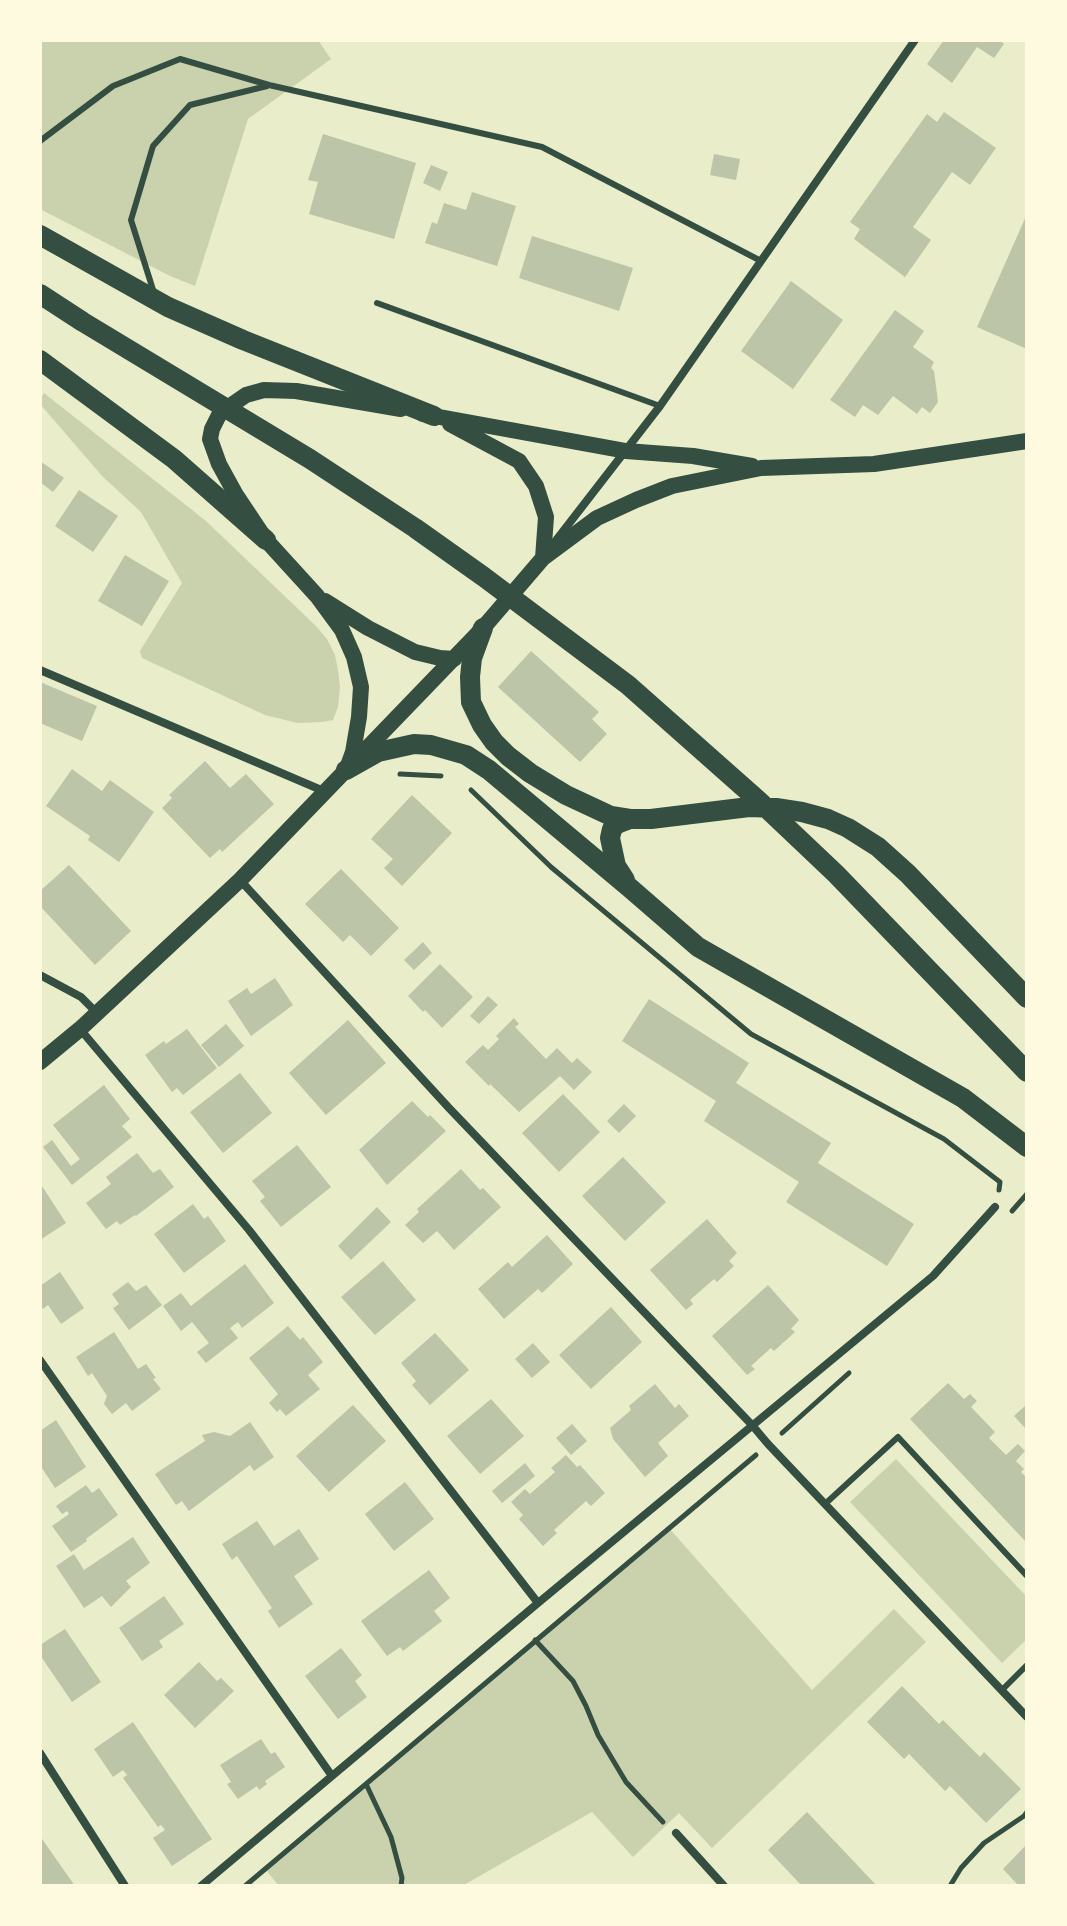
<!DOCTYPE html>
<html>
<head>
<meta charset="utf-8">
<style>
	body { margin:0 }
	#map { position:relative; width:1067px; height:1926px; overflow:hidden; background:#e9edc9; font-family:"Nunito Sans",sans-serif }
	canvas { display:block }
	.frame { position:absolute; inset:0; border:42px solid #fefae0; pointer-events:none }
</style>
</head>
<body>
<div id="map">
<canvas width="1067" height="1926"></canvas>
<div class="frame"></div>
</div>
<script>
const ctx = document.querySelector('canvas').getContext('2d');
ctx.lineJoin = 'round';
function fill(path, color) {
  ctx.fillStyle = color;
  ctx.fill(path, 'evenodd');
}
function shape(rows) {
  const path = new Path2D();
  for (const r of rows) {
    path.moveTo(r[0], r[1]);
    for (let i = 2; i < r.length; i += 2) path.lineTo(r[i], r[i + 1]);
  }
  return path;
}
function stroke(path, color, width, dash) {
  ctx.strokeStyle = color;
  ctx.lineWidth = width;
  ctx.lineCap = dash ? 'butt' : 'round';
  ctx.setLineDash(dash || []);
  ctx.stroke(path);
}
const green = shape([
	[40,40,318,40,331,59,248,119,195,286,170,276,40,209],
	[44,393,206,521,316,626,327,639,335,655,338,670,340,687,338,707,333,720,322,722,297,723,265,715,142,658,140,651,182,583,141,512,102,476,40,404,40,400],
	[896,1459,1027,1597,1027,1639,1002,1663,850,1502],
	[669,1528,812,1690,894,1609,926,1642,712,1848,679,1813,633,1857,592,1812,462,1886,279,1886,265,1869]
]);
const building = shape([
	[944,40,1000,40,1004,44,994,58,977,47,952,83,927,64],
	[944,112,996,148,970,185,952,172,913,227,931,240,905,277,854,239,860,229,850,222,927,114,937,122],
	[323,134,416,163,394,239,309,214,318,182,308,180],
	[714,154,740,159,736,180,710,175],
	[431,165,448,172,440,191,423,183],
	[472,192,516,206,497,266,425,243,432,222,437,224,444,203,466,210],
	[1027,214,1027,349,977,327],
	[532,236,633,268,619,311,519,278],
	[791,281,843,320,793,389,741,351],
	[895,310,924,331,913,347,934,362,931,368,934,371,938,402,930,413,922,407,917,414,893,396,878,415,863,405,855,417,830,400],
	[40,461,64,478,53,492,40,482],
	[79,490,118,516,93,552,55,526],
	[125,555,169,581,142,626,98,601],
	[531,651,599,712,592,719,607,734,580,762,498,687],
	[40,682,97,706,82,741,40,723],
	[205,761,230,788,246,774,274,804,222,852,220,849,210,858,162,808,172,798,169,795],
	[72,769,102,791,110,780,154,812,119,862,88,840,90,836,46,806],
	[412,795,452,833,402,886,384,868,393,859,371,839],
	[69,865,131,931,95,965,40,906,40,891],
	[341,869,399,928,371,956,350,935,343,942,305,904],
	[423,942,432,953,414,970,404,960],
	[440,964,473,997,442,1028,425,1010,423,1012,408,996],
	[275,978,293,1005,251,1036,228,1001,247,988,251,994],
	[488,996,498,1005,479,1024,470,1016],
	[649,999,749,1063,736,1083,831,1143,818,1163,914,1224,887,1266,786,1202,799,1182,704,1121,716,1101,622,1041],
	[514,1018,519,1024,515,1027,546,1059,557,1048,572,1063,577,1058,592,1072,574,1090,560,1076,519,1112,490,1084,489,1086,465,1062,483,1045,488,1050,499,1039,496,1036],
	[348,1020,386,1063,326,1115,289,1073],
	[226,1024,244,1046,219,1067,201,1045],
	[187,1029,217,1068,183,1095,177,1088,172,1092,145,1055,164,1041,166,1044],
	[240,1073,272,1113,223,1153,190,1112],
	[104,1085,130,1119,122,1126,132,1137,72,1185,43,1147,52,1140,71,1166,80,1159,53,1125],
	[563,1094,600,1132,559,1172,522,1133],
	[412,1101,428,1117,430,1115,446,1131,387,1185,359,1150],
	[624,1104,636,1116,619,1133,607,1121],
	[297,1145,331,1187,281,1227,260,1201,265,1197,252,1181],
	[137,1153,153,1173,160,1169,174,1187,136,1216,135,1215,120,1225,117,1221,106,1229,86,1203,111,1184,106,1177],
	[623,1157,666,1202,625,1241,582,1196],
	[461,1169,480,1190,483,1188,501,1207,454,1250,437,1231,423,1243,405,1225,419,1212,417,1209],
	[40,1183,66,1223,40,1240],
	[193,1204,204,1219,208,1216,226,1241,184,1273,154,1234],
	[377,1207,391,1222,351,1260,338,1246],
	[707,1219,737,1253,729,1261,734,1266,717,1282,714,1279,690,1300,693,1304,686,1310,650,1270],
	[547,1235,573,1264,542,1293,538,1289,504,1319,478,1289,508,1262,512,1267],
	[383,1261,416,1300,375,1335,341,1297],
	[245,1264,274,1303,242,1328,238,1322,230,1328,238,1338,206,1363,197,1352,209,1343,192,1322,181,1331,163,1306,181,1293,191,1306],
	[60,1272,84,1308,61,1324,48,1305,43,1309,40,1304,40,1286],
	[128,1282,136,1291,146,1285,162,1305,129,1330,113,1308,119,1304,112,1294],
	[768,1285,799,1320,791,1329,795,1332,774,1351,771,1348,751,1366,755,1369,747,1375,712,1336],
	[611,1307,642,1342,591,1389,559,1355],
	[288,1326,300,1340,303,1337,323,1362,308,1375,320,1389,286,1416,280,1409,277,1412,269,1403,278,1394,249,1358],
	[114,1332,138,1369,146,1364,156,1378,153,1379,161,1389,132,1411,126,1403,112,1414,104,1404,107,1396,92,1373,88,1376,76,1357],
	[435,1333,469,1370,430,1405,412,1385,416,1381,401,1363],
	[533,1343,550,1362,532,1378,515,1359],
	[948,1383,964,1399,970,1394,977,1401,971,1407,995,1432,989,1438,1006,1455,1018,1444,1025,1451,1016,1461,1024,1469,1021,1472,1027,1478,1027,1543,910,1419],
	[655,1384,675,1408,679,1404,689,1416,658,1443,668,1456,645,1477,613,1439,610,1428,631,1410,629,1406],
	[491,1399,524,1436,480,1474,447,1436],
	[1027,1404,1027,1430,1014,1416],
	[353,1405,386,1441,329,1492,296,1456],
	[56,1420,86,1467,55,1488,40,1465,40,1431],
	[250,1422,274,1457,254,1471,250,1465,189,1511,182,1501,176,1505,155,1474,205,1441,202,1435,214,1432,230,1436],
	[572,1424,587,1441,571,1455,556,1438],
	[566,1455,577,1467,580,1465,605,1493,591,1506,586,1501,554,1530,557,1533,543,1546,519,1519,523,1515,511,1502,525,1489,530,1494,555,1472,551,1468],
	[525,1463,535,1476,502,1503,492,1491],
	[405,1482,434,1519,394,1551,365,1514],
	[86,1485,92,1493,99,1488,118,1515,86,1539,87,1541,71,1552,52,1526,69,1514,67,1511,62,1514,56,1506],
	[257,1521,274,1546,299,1529,319,1559,294,1576,313,1604,279,1628,268,1611,272,1608,237,1556,232,1560,222,1544],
	[133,1537,150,1563,126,1581,131,1587,111,1607,102,1596,84,1608,56,1566,74,1554,84,1570],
	[429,1570,450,1598,434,1611,442,1621,403,1651,400,1647,387,1656,361,1621],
	[164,1596,184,1624,159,1641,163,1647,142,1661,119,1628],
	[65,1629,101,1682,72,1702,40,1655,40,1645],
	[341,1648,362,1675,355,1681,367,1697,338,1719,305,1676],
	[199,1662,217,1681,221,1678,234,1691,195,1728,164,1695],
	[902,1686,939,1724,943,1720,980,1757,984,1752,1021,1789,986,1823,950,1786,945,1791,909,1754,904,1759,867,1722],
	[133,1722,212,1839,172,1866,153,1838,165,1830,161,1825,158,1827,123,1778,127,1775,123,1770,113,1777,94,1749],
	[261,1739,271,1754,275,1752,285,1767,265,1781,267,1784,259,1790,257,1786,238,1799,227,1784,231,1782,220,1765],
	[807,1812,877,1886,802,1886,768,1850],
	[40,1836,75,1886,41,1886,40,1884],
	[1027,1844,1027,1886,1019,1886,1003,1869]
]);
const path = shape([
	[400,774,441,776],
	[471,790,551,867,751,1034,944,1139,1000,1182,999,1190],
	[1012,1211,1027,1194],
	[782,1433,849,1373],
	[535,1640,573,1681,586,1706,598,1735,626,1782,663,1822],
	[366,1784,391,1837,402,1878,401,1886],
	[245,1886,756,1455],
	[950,1886,961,1868,984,1843,1024,1816,1027,1812]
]);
const service = shape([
	[40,141,113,86,180,59,269,85,542,147,761,261],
	[154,293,131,220,153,146,190,105,267,86],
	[377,303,660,406],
	[825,1504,898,1437,1027,1576],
	[1002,1690,1027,1665]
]);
const minor = shape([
	[554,543,660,406,915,40],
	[40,670,326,792],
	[240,880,449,1108,752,1425,768,1444,1027,1717],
	[40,975,81,997,97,1013],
	[80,1029,249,1230,538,1603],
	[40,1360,332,1776],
	[40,1753,125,1886],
	[676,1833,724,1886],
	[201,1886,538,1603,933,1276,995,1207]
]);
const secondary = shape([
	[423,414,626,451,693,456,752,466],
	[450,424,519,461,536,486,546,517,543,558],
	[325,601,368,628,415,652,440,658,454,659],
	[349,763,353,752,359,717,361,687,354,657,342,630,317,596,266,540,236,495,219,464,210,439,212,429,220,413,246,395,264,390,296,391,401,409],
	[40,1062,80,1029,240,880,483,628,543,558,597,518,636,500,672,486,761,468,874,464,1027,441]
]);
const primary = shape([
	[40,235,168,307,243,340,434,416],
	[40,294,83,322,310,459,415,528,484,577,628,685,759,801,836,874,1027,1072],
	[40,360,174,459,266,540],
	[483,628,472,658,470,677,471,702,482,725,494,742,508,756,530,773,566,795,611,816,630,819,651,819,749,807,776,808,802,812,828,819,848,828,878,847,908,874,1027,998],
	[346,770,378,752,414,744,431,745,466,755,489,770,630,888,698,947,963,1098,1027,1147],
	[625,880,616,866,610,838,612,829,617,824,630,819]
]);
fill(green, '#cad2ad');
fill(building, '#bcc5a7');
stroke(path, '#344e41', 5);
stroke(service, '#344e41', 6);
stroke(minor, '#344e41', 8);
stroke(secondary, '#344e41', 16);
stroke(primary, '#344e41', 20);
</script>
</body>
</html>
